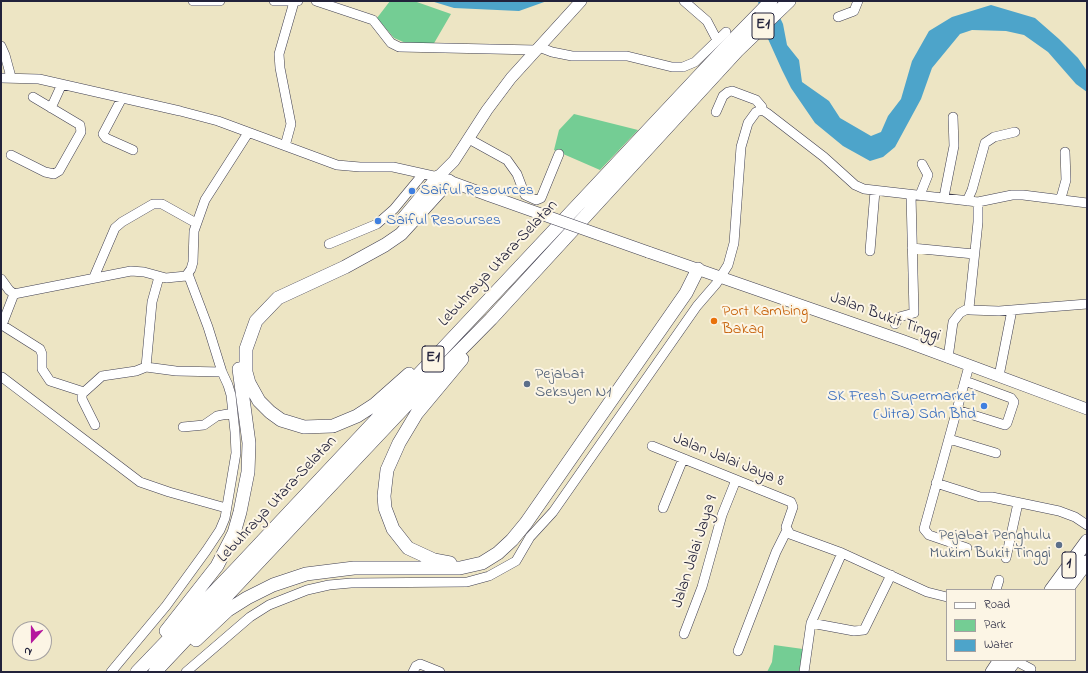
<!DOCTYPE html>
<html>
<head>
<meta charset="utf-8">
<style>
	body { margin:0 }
	#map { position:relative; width:1088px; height:673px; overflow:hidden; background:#ede5c4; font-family:"Indie Flower",sans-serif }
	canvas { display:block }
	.frame { position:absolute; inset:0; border:2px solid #22223b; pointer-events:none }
	.legend { position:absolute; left:946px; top:589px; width:130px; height:72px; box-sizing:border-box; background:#fcf5e5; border:1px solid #a5a1a1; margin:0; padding:5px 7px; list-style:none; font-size:12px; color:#22223b }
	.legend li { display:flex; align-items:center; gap:8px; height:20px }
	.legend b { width:20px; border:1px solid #a5a1a1 }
	.north { position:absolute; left:12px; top:621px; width:40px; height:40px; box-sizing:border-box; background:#fcf5e5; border:1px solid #a5a1a1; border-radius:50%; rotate:201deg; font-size:11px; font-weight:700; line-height:16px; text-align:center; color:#22223b }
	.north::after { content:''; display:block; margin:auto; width:14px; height:18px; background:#b5179e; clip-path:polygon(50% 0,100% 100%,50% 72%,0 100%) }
</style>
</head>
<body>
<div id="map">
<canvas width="1088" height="673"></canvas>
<div class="frame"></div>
<ul class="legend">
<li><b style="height:5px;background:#fff"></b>Road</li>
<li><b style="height:11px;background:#74cd94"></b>Park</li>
<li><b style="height:11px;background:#4da4ca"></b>Water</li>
</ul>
<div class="north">N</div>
</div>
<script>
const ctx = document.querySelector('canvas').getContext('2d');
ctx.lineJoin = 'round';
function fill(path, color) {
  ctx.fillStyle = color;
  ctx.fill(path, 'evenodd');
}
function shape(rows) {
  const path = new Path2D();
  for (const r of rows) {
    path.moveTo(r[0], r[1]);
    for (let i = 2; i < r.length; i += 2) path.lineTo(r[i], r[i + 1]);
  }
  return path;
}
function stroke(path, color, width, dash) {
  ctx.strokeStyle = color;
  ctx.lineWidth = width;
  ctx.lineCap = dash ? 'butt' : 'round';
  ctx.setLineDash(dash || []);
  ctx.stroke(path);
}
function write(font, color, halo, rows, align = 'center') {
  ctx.font = font + ' "Indie Flower",sans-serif';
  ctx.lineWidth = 4;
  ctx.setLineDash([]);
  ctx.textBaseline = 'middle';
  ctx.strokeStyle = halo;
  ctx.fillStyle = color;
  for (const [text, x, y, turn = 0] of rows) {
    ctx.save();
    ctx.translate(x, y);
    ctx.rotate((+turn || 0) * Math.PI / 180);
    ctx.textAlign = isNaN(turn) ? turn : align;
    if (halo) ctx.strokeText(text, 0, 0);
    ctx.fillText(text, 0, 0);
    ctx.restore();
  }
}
const green = shape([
	[390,1,414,1,451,14,433,45,408,44,394,38,377,18],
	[574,114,638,130,600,170,554,150,559,130],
	[774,645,803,649,799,672,767,672,772,662]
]);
const water = shape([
	[431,1,547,1,519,11,454,8],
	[758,1,772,1,783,24,787,45,799,60,802,82,829,101,840,118,871,136,881,132,888,116,901,99,912,61,929,31,952,17,991,5,1035,18,1059,39,1078,58,1087,71,1087,92,1076,84,1048,52,1024,35,1006,31,972,30,960,34,932,68,921,99,895,147,883,157,870,161,843,146,815,123,791,88,782,70,764,30]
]);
const minor = shape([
	[193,1,220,1],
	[274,1,298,1],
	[316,1,373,20,391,43,399,47,536,50],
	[684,1,707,21,717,40],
	[838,17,854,11,858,1],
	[1,46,5,55,11,77],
	[539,47,552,52,572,56,627,56,672,67,683,67,695,62,726,32],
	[1,78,39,79,180,111,218,121,337,165,360,167,393,167,438,177],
	[122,98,103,134,106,138,133,150],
	[51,108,62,84],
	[716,112,723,96,728,92,732,91,756,100,762,107,762,110],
	[469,139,507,160,517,174,525,195,536,200,541,198,559,154],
	[285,146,291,124,280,68,279,54,294,2],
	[11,155,45,172,54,174,59,171,81,132,80,125,33,97],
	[920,195,928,175,922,164],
	[944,197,954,146,953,117],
	[1061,198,1066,180,1065,152],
	[967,201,972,190,985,143,994,137,1015,132],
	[978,202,978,222,969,308,970,310,999,311,1087,304],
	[329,244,377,224,394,209,423,174],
	[912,248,974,254],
	[870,251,875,191],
	[94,277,115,228,122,222,153,204,162,204,196,223],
	[1,279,9,290,14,294],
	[14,294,131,271,144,272,166,278,186,276,191,269,193,262,194,231,205,200,248,133],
	[14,294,2,325,40,349,42,354,42,369,50,381,84,392],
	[895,324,899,317,914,313,911,195],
	[948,358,953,322,960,313,969,308],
	[146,367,176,371,222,372],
	[999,376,1012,310],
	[2,377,140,482,169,492,226,508],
	[957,410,1005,425,1007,423,1014,402,1011,398,965,381],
	[95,425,82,399,82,394,102,376,136,371,146,367,152,302,159,277],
	[183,427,204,425,217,416,233,413],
	[949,439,996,453],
	[652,446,791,502,793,507,786,527,790,534,842,553,927,592,947,597],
	[936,483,980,497,992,497,1059,511,1075,517,1087,525],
	[663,508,683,459],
	[967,548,929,535,924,529,969,366],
	[1006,558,1018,503],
	[996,590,999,580],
	[811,623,854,631,864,630,891,575],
	[684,634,702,587,722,515,736,480],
	[738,651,776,552,787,530],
	[1014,660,1031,669,1029,672],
	[111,672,166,606,206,551,220,530,225,518,236,453,235,432,231,395,228,385,222,372,208,327,188,274],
	[186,672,250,617,269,605,307,590,329,585,351,583,467,582,489,576,516,561,530,537,553,512,697,306,716,284,728,265,734,243,741,147,748,123,756,112,762,110,767,113,824,157,855,185,864,189,978,202,1012,195,1023,195,1087,203],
	[413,672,416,666,420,664,440,672],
	[804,672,811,623,842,553]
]);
const major = shape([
	[490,196,438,177,454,161,487,110,511,78,581,1],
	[648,252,904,341,1087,409]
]);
const highway = shape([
	[403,219,438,177],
	[409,374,374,405,357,416,333,426,304,427,281,420,270,412,259,401,249,383,246,372,246,349,256,321,278,298,345,267,385,245,401,234,449,181],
	[450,563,434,560,408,548,393,529,385,508,384,496,387,470,399,443,417,413,462,359],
	[1051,590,1087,541],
	[1066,590,1087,562],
	[166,631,217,566,234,533,240,512,248,472,249,443,239,369],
	[196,640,228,610,247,598,273,585,306,574,354,568,460,568,482,563,498,553,512,540,526,523,686,293,698,269],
	[137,672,235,570,728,45,771,1],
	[155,672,416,395,491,319,737,51,789,1],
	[992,672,1000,660],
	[1006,672,1015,660]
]);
const majorBridge = shape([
	[490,196,648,252]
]);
const markers = [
	[412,191,4,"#3f7fe0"],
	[378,221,4,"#3f7fe0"],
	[714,321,4,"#e8710a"],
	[527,384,4,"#5c6f8a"],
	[984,406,4,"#3f7fe0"],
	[1059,545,4,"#5c6f8a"]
];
const shields = [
	[763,26,22],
	[433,359,22],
	[1069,565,14]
];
const shieldNames = [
	["E1",763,26],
	["E1",433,359],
	["1",1069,565]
];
const shopNames = [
	["Saiful Resources",420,191],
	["Saiful Resourses",386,221],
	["SK Fresh Supermarket",976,397,"right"],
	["(Jitra) Sdn Bhd",976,415,"right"]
];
const streetNames = [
	["Lebuhraya Utara–Selatan",499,264,-47],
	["Jalan Bukit Tinggi",885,318,20],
	["Jalan Jalai Jaya 8",728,461,22],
	["Lebuhraya Utara–Selatan",278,500,-47],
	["Jalan Jalai Jaya 9",696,552,-72]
];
const foodNames = [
	["Port Kambing",722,312],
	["Bakaq",722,330]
];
const serviceNames = [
	["Pejabat",535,375],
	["Seksyen N1",535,393],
	["Pejabat Penghulu",1051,536,"right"],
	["Mukim Bukit Tinggi",1051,554,"right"]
];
fill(green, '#74cd94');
fill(water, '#4da4ca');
stroke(minor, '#403f50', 10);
stroke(major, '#403f50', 12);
stroke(highway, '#403f50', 14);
stroke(minor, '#fff', 9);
stroke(major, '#fff', 11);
stroke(highway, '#fff', 13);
stroke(majorBridge, '#403f50', 12, []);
stroke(majorBridge, '#fff', 11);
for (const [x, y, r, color] of markers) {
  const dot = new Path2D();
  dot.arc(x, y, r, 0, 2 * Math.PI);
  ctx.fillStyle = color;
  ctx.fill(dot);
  stroke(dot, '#fcf5e5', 1.5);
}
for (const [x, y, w] of shields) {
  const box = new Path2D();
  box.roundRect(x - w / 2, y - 13, w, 26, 3);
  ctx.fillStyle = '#fcf5e5';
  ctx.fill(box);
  stroke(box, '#22223b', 1);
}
write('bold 15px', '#22223b', null, shieldNames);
write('16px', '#366cbe', '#fcf5e5', shopNames, 'left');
write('16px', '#22223b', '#fcf5e5', streetNames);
write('16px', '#c56008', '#fcf5e5', foodNames, 'left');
write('16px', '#4e5e75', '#fcf5e5', serviceNames, 'left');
</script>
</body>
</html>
